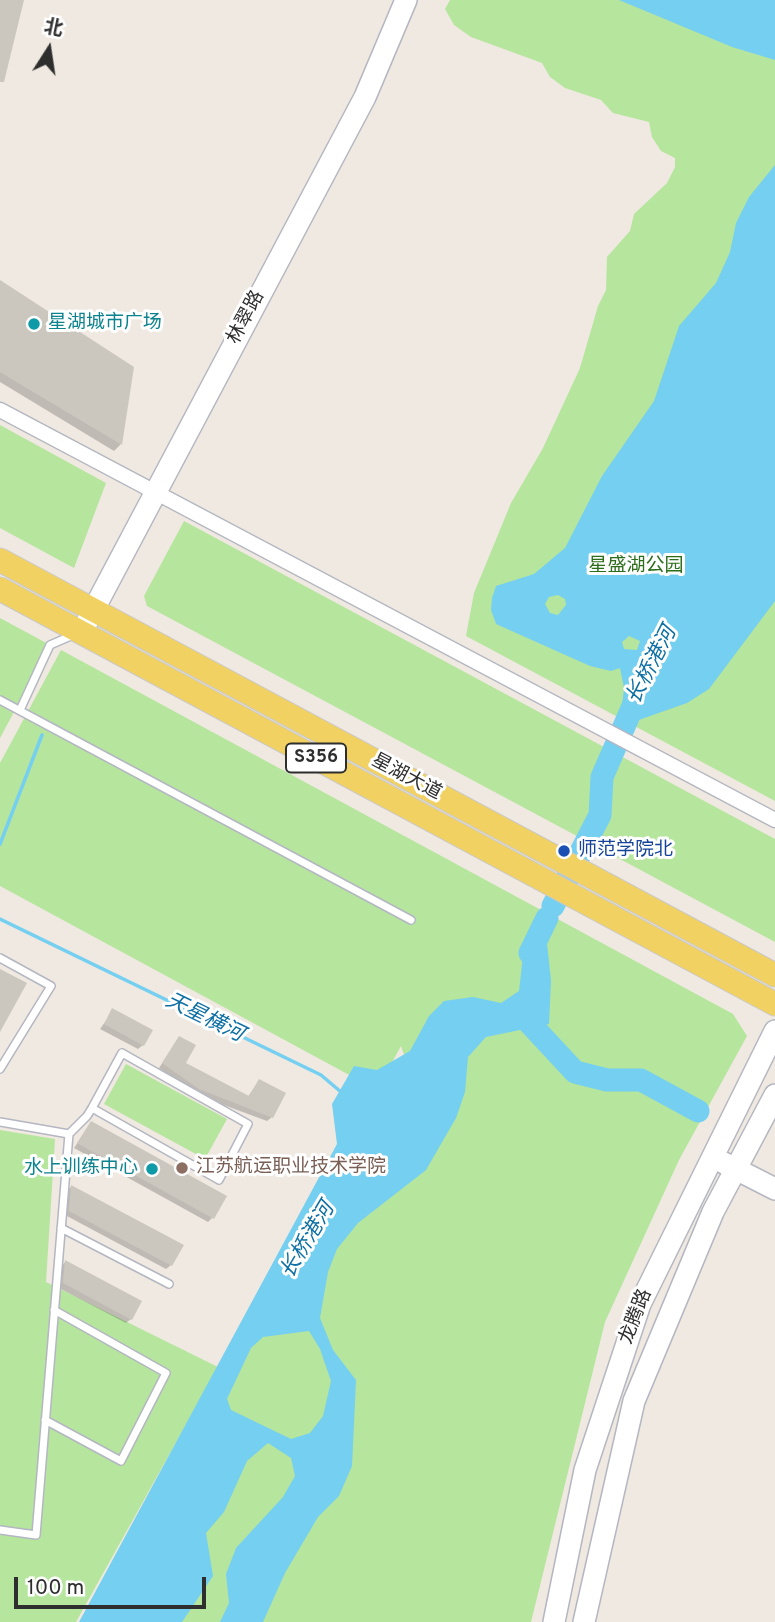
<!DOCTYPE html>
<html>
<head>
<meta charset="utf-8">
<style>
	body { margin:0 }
	#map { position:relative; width:775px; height:1622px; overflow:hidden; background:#efe9e1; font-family:Overpass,"Noto Sans SC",sans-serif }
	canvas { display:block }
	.north { position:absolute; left:14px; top:14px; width:70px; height:70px; -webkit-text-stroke:5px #fff; paint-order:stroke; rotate:12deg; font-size:19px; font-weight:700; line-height:28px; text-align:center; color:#2e2e2e }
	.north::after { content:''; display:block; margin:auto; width:24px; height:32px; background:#2e2e2e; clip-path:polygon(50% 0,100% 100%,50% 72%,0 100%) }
	.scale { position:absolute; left:14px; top:1577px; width:192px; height:32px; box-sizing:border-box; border:4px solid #2e2e2e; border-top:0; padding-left:9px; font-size:21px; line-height:24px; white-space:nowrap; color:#2e2e2e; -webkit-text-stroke:5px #fff; paint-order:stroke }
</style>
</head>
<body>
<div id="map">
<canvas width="775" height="1622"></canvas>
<div class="north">北</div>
<div class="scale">100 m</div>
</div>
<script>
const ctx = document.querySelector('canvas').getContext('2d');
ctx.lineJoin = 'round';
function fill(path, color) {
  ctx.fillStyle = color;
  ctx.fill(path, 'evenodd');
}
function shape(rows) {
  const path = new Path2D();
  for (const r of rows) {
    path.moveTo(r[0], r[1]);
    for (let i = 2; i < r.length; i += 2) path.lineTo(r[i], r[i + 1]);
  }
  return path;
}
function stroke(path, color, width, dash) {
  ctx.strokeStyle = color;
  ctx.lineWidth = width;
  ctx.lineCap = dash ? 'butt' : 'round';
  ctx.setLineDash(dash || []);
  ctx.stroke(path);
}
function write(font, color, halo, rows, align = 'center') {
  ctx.font = font + ' Overpass,"Noto Sans SC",sans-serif';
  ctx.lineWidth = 6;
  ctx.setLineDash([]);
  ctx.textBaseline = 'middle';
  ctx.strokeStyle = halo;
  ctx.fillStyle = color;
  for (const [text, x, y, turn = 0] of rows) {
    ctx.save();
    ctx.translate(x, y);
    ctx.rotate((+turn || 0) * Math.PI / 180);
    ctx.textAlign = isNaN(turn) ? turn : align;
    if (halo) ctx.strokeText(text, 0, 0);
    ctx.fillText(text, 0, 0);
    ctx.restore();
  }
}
const green = shape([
	[450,0,775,0,775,801,466,636,474,593,511,503,543,448,580,368,598,306,606,290,607,257,630,231,634,214,667,183,675,167,675,158,661,151,652,137,649,122,613,113,601,100,565,88,550,77,542,63,471,37,454,25,445,9],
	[0,425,106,483,74,568,0,528],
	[184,521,775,839,775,942,147,606,144,596],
	[0,618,50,645,0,738],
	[61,650,733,1014,747,1036,679,1160,605,1322,531,1622,91,1622,230,1376,419,1098,401,1046,377,1090,0,886,0,763],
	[126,1064,227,1119,205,1159,104,1104],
	[0,1130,55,1139,46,1282,218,1367,76,1622,0,1622]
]);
const water = shape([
	[619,0,775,0,775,60,732,47],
	[775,165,775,601,709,689,687,703,633,722,621,716,624,688,620,668,611,671,590,666,496,624,491,610,492,598,496,586,534,574,565,548,602,476,654,401,679,326,716,283,730,252,736,223,749,197],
	[558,595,565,599,566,605,558,615,550,613,545,604,549,597],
	[629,636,640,641,637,650,624,649,622,642],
	[540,919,546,934,551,981,549,1024,486,1037,468,1057,465,1092,456,1118,426,1170,358,1223,337,1249,328,1272,320,1318,333,1350,356,1380,352,1466,339,1496,318,1517,285,1573,263,1622,220,1622,229,1603,226,1574,236,1548,283,1497,295,1476,291,1458,268,1443,247,1461,224,1512,206,1533,213,1576,182,1622,79,1622,337,1144,332,1104,354,1066,377,1070,410,1051,429,1016,444,1001,473,997,501,1003,519,991,524,947],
	[309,1331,320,1349,331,1381,323,1416,310,1433,291,1439,231,1410,227,1399,251,1348,263,1337]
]);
const shadow = shape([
	[0,282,132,368,120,445,114,451,0,382],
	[113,1011,143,1045,138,1049,100,1029],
	[179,1038,184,1064,247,1098,259,1081,272,1117,267,1121,194,1094,159,1068],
	[91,1123,213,1217,208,1222,74,1148],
	[71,1187,171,1265,166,1269,65,1215,67,1191],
	[65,1262,131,1319,126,1323,59,1288,61,1267]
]);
const stream = shape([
	[0,844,42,735],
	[0,919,321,1075,341,1092]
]);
const river = shape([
	[553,906,600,815,602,777,640,690],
	[530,953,547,918],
	[522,1015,575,1072,607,1080,641,1080,698,1111]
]);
const building = shape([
	[0,0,24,0,4,82,0,82],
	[0,280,134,367,122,445,0,372],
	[0,969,27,983,0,1032],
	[112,1008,153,1030,144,1046,104,1024],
	[179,1036,196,1045,186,1063,249,1096,259,1079,286,1093,273,1118,199,1089,162,1063],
	[91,1121,227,1196,214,1219,77,1143],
	[71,1185,184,1245,172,1266,69,1211],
	[65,1260,142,1301,132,1320,63,1283]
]);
const lane = shape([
	[0,700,411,920],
	[20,710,50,645,73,635],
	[0,958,51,986,0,1069],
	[0,1122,69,1134,36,1535,0,1530],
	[69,1134,87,1116,92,1108,122,1053,248,1124,219,1180,92,1108],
	[61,1228,169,1284],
	[45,1420,121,1461,166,1373,54,1310]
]);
const street = shape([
	[0,410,775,820]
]);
const secondary = shape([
	[86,624,365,97,406,0],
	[724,1163,775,1189],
	[554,1622,585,1470,640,1304,775,1031],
	[584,1622,634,1401,713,1212,775,1095]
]);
const primary = shape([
	[0,560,775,975],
	[0,589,775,1004]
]);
const markers = [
	[34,324,7,"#0f9aa8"],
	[564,851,7,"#1a4fb4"],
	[182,1168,7,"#8d6e63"],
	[152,1169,7,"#0f9aa8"]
];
const shields = [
	[316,758,60]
];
const shieldNames = [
	["S356",316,758]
];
const streetNames = [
	["林翠路",247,318,-62],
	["星湖大道",406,778,28],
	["龙腾路",637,1317,-69]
];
const cultureNames = [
	["星湖城市广场",48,324],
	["水上训练中心",138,1169,"right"]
];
const parkNames = [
	["星盛湖公园",636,567]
];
const transitNames = [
	["师范学院北",578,851]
];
const educationNames = [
	["江苏航运职业技术学院",196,1168]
];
const waterNames = [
	["长桥港河",653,666,-63],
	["天星横河",204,1019,26],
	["长桥港河",309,1241,-59]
];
fill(green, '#b6e59e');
fill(water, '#75cff0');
fill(shadow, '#0003');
stroke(stream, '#75cff0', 3.5);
stroke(river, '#75cff0', 23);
fill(building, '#cbc7bf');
stroke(lane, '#b4b7c1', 10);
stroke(street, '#b4b7c1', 17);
stroke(secondary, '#b4b7c1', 24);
stroke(primary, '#c9c9c9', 25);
stroke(lane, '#fff', 7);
stroke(street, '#fff', 14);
stroke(secondary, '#fff', 21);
stroke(primary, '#f2d163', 23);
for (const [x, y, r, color] of markers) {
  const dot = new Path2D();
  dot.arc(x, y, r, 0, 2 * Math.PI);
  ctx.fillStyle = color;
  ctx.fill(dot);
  stroke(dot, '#fff', 2.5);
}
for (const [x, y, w] of shields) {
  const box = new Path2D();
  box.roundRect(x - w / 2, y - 14.5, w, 29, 5);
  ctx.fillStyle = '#fff';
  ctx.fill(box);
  stroke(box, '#2e2e2e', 2);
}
write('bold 18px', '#2e2e2e', null, shieldNames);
write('19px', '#2e2e2e', '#fff', streetNames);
write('19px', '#0d838f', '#fff', cultureNames, 'left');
write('19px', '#2c6e1b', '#fff', parkNames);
write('19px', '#164399', '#fff', transitNames, 'left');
write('19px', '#785e54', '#fff', educationNames, 'left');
write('italic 21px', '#0d6fa3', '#fff', waterNames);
</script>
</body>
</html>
